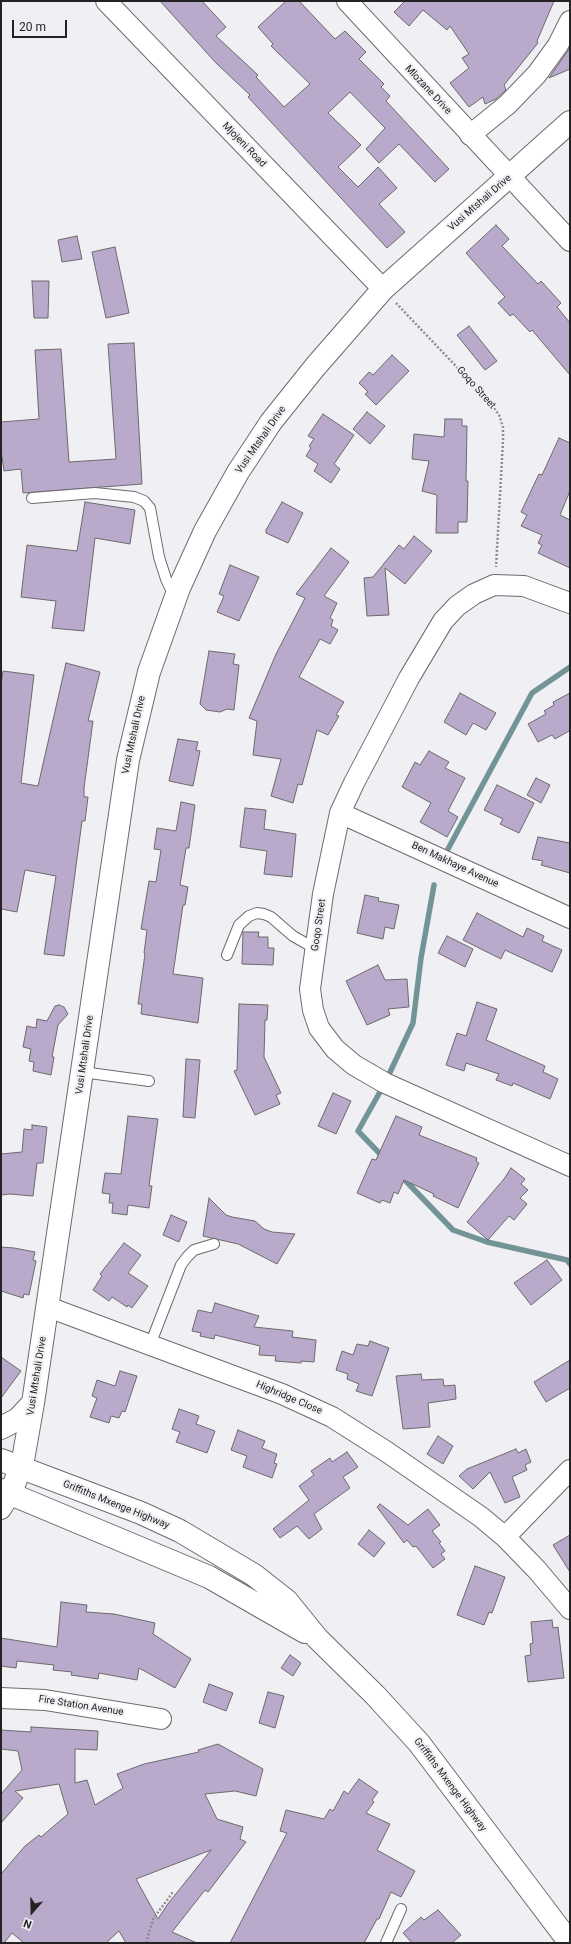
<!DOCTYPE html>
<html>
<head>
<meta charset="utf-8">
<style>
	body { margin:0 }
	#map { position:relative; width:571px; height:1944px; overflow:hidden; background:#f0f0f4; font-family:Roboto,sans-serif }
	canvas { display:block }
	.frame { position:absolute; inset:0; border:2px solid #232324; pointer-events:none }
	.north { position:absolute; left:12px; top:1892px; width:40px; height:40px; -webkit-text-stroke:3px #f0f0f4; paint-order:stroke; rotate:200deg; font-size:11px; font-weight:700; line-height:16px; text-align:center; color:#232324 }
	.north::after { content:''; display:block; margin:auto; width:14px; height:18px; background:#232324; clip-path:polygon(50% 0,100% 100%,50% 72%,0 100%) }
	.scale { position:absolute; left:12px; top:20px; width:55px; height:18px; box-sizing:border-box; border:2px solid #232324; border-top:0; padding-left:5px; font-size:12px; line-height:14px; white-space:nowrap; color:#232324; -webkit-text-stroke:3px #f0f0f4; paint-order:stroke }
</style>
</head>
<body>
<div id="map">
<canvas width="571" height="1944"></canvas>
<div class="frame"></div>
<div class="north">N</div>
<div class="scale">20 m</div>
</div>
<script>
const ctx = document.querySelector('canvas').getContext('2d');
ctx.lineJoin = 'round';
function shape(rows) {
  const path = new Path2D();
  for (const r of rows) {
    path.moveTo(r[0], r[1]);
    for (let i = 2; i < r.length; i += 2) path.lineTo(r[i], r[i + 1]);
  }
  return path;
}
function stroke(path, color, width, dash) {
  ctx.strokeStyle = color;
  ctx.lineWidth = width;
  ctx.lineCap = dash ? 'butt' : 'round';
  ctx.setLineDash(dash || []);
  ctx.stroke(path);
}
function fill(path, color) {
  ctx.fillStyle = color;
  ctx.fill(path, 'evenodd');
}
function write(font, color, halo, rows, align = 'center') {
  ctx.font = font + ' Roboto,sans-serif';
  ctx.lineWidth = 4;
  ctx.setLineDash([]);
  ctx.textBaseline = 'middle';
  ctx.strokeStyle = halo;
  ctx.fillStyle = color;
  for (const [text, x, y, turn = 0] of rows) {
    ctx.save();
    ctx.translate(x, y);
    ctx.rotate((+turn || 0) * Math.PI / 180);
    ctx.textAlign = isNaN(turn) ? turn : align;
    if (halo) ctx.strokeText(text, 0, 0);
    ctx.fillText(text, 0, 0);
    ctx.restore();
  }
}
const stream = shape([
	[448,849,532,693,570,667],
	[384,1158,358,1131,385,1083,413,1023,421,958,434,885],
	[401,1176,453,1230,487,1242,567,1260,570,1264]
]);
const building = shape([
	[160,1,202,1,226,27,216,36,258,75,256,77,284,107,310,84,271,46,273,44,258,27,286,1,299,1,335,39,345,31,366,52,359,59,384,84,381,87,390,96,386,101,449,169,435,182,399,144,379,163,366,149,385,128,350,92,328,113,361,145,338,167,358,187,378,167,397,188,379,204,405,232,387,248,248,97,250,95,216,63,160,1],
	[405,1,554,1,537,41,538,43,504,85,506,90,496,99,485,104,483,97,469,107,450,83,469,68,462,58,469,54,450,26,447,30,423,10,409,26,394,12,405,1],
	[570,47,570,69,549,78,567,52,570,47],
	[496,225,509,239,502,246,538,284,541,281,561,303,557,307,570,323,570,375,532,330,530,332,513,314,510,316,498,303,505,297,466,253,496,225],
	[77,236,82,259,62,262,58,240,77,236],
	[115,247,129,313,106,318,92,252,115,247],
	[32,281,49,281,48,318,34,318,32,281],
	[469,326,497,361,485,370,457,335,469,326],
	[134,343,142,484,23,493,21,469,4,471,1,450,1,422,39,419,35,350,61,349,69,462,116,459,108,344,134,343],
	[392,355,409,371,376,405,365,394,368,392,359,383,369,372,373,375,392,355],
	[367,412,385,426,370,444,353,429,367,412],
	[323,414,354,435,334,464,340,469,331,483,314,471,318,464,306,456,311,448,309,446,314,439,308,436,323,414],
	[445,419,462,419,462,426,467,426,466,481,468,481,467,522,458,522,458,533,436,533,437,495,422,491,429,461,412,459,414,434,444,437,445,419],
	[559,438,570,443,570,491,560,515,570,520,570,568,538,553,542,545,538,543,542,535,521,526,527,515,521,512,539,474,542,475,559,438],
	[85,502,135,510,130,544,95,538,84,631,52,628,56,601,21,597,27,545,77,551,85,502],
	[282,502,303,513,288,543,266,533,266,530,282,502],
	[414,536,432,551,405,584,385,568,389,615,367,616,364,578,373,577,399,545,404,549,414,536],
	[331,548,349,562,324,596,337,603,330,618,333,620,331,626,338,630,330,644,320,639,299,677,344,702,336,715,339,716,328,735,317,730,302,785,298,784,293,803,271,796,281,759,253,755,257,721,249,718,276,654,305,598,296,594,331,548],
	[230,565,259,577,239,621,217,612,224,596,219,594,230,565],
	[209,651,235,654,233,664,239,665,234,710,227,709,220,712,206,710,200,704,209,651],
	[66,663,100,672,88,721,93,721,84,788,84,797,88,797,85,821,82,821,64,956,44,954,56,876,25,870,17,912,1,909,1,685,3,671,34,675,21,783,38,786,66,663],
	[460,693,496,713,486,730,473,723,466,735,444,722,460,693],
	[570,693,570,733,569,731,555,739,552,735,538,742,528,724,546,714,544,711,554,705,553,702,570,693],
	[178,739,198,742,196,750,200,751,193,786,169,781,178,739],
	[429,751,449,762,445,768,465,778,448,811,458,817,447,837,420,822,431,803,402,787,415,762,420,765,429,751],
	[536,778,550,785,541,803,527,795,536,778],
	[497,785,534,803,519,833,500,824,503,819,484,810,497,785],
	[181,802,195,805,189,848,186,848,180,885,188,887,185,905,183,905,173,974,203,978,198,1023,141,1014,142,1004,138,1004,145,954,144,953,147,930,141,929,149,881,156,882,161,850,154,849,157,828,176,831,181,802],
	[245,808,266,810,264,829,296,834,292,877,264,874,267,851,240,847,245,808],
	[538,837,570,843,570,873,541,865,543,861,532,859,538,837],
	[365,895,379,898,378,901,399,905,394,929,385,927,383,939,357,933,365,895],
	[477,913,523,937,527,928,544,936,542,941,562,950,552,972,505,950,501,959,463,940,477,913],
	[243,932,259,932,258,937,268,937,268,948,274,948,273,965,242,964,243,932],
	[447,936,473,949,465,967,438,953,447,936],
	[378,965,385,980,407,979,409,1007,388,1009,390,1015,367,1025,346,981,378,965],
	[477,1002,497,1009,486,1040,545,1066,543,1072,558,1079,550,1099,513,1083,512,1086,496,1080,499,1074,466,1063,464,1071,446,1065,457,1033,466,1036,477,1002],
	[239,1004,268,1005,267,1020,265,1020,264,1057,281,1093,276,1095,280,1104,255,1115,234,1071,237,1070,239,1004],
	[59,1005,64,1007,68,1014,58,1025,52,1057,54,1057,51,1075,33,1071,34,1062,29,1061,31,1049,23,1047,27,1026,36,1028,37,1019,47,1021,55,1006,59,1005],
	[186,1059,200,1060,195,1118,183,1117,186,1059],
	[333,1093,351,1101,336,1134,318,1126,333,1093],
	[128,1116,158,1119,149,1186,152,1186,149,1208,128,1205,127,1215,112,1213,113,1203,109,1203,110,1194,102,1193,105,1173,121,1174,128,1116],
	[396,1116,422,1127,419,1135,477,1158,476,1161,479,1163,458,1208,433,1196,434,1194,404,1180,398,1194,394,1192,390,1203,382,1200,380,1203,357,1193,372,1159,376,1160,396,1116],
	[32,1125,47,1127,43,1163,37,1163,33,1196,10,1194,1,1195,1,1154,22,1152,24,1129,32,1130,32,1125],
	[511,1168,525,1179,521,1184,528,1190,520,1198,527,1204,514,1220,509,1216,488,1240,467,1222,504,1179,511,1168],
	[209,1198,226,1215,232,1217,255,1221,264,1229,272,1232,295,1234,277,1264,238,1244,203,1236,209,1198],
	[171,1215,187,1222,179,1242,163,1235,171,1215],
	[124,1243,141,1255,128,1273,148,1286,132,1308,128,1305,127,1307,112,1297,109,1301,93,1290,102,1276,100,1274,124,1243],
	[1,1247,14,1248,35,1252,33,1260,36,1261,29,1295,24,1294,23,1298,1,1291,1,1247],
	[547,1260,562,1280,531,1305,514,1283,547,1260],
	[215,1303,259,1316,254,1327,293,1331,292,1337,316,1340,314,1362,301,1361,301,1363,275,1361,276,1356,259,1355,260,1346,215,1335,214,1339,200,1336,201,1333,192,1331,198,1310,212,1313,215,1303],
	[370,1341,389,1348,372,1396,356,1391,359,1384,347,1379,348,1374,336,1370,342,1351,353,1355,357,1344,368,1346,370,1341],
	[1,1357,21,1371,1,1398,1,1357],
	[570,1360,570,1388,546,1402,534,1382,570,1360],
	[120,1371,137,1376,125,1412,122,1411,119,1418,111,1416,109,1423,90,1417,97,1398,92,1396,97,1380,115,1386,120,1371],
	[421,1374,422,1380,443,1379,444,1386,455,1385,456,1399,428,1403,430,1427,403,1429,396,1376,421,1374],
	[179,1409,199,1416,196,1424,215,1431,207,1453,176,1442,180,1432,172,1429,179,1409],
	[238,1430,265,1441,262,1448,277,1454,274,1463,277,1464,272,1478,243,1467,247,1456,231,1450,238,1430],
	[438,1436,453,1446,443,1464,427,1454,438,1436],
	[516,1449,518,1453,526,1449,531,1462,525,1465,527,1470,512,1477,520,1497,505,1503,490,1472,473,1489,459,1476,467,1469,516,1449],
	[347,1452,358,1467,343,1477,350,1488,314,1514,322,1529,309,1539,297,1526,280,1538,273,1529,309,1500,299,1486,314,1475,311,1471,330,1458,332,1462,347,1452],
	[380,1504,408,1525,428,1509,440,1525,432,1531,441,1542,439,1543,445,1551,441,1554,445,1559,433,1568,416,1546,413,1547,407,1540,404,1543,377,1507,380,1504],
	[369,1530,385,1543,374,1557,358,1544,369,1530],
	[570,1535,570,1572,553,1545,570,1535],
	[475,1566,505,1577,492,1613,489,1612,484,1625,457,1615,475,1566],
	[61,1602,87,1605,86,1612,114,1614,155,1623,153,1634,191,1659,175,1688,139,1668,137,1680,99,1673,98,1679,71,1675,72,1672,53,1670,54,1665,17,1661,16,1668,1,1666,1,1638,57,1647,61,1602],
	[552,1620,553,1628,558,1627,564,1678,528,1682,525,1656,531,1655,530,1644,533,1643,531,1622,552,1620],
	[290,1655,301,1663,293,1676,281,1668,290,1655],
	[209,1684,233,1693,226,1711,203,1702,209,1684],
	[268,1692,284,1696,275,1728,259,1723,268,1692],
	[31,1727,98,1731,97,1750,75,1749,75,1783,87,1780,95,1805,123,1788,117,1774,144,1764,199,1752,198,1750,218,1744,263,1769,256,1796,235,1791,205,1794,217,1819,243,1827,240,1839,246,1842,208,1892,205,1890,172,1932,197,1943,126,1943,119,1931,106,1943,24,1943,12,1933,4,1943,1,1943,1,1874,25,1846,39,1835,41,1837,68,1814,59,1784,15,1791,23,1798,1,1823,1,1794,22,1770,18,1751,1,1749,1,1730,31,1732,31,1727],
	[211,1850,167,1905,158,1919,136,1879,211,1850],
	[359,1779,378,1792,372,1800,374,1802,366,1813,390,1824,377,1850,415,1871,401,1897,391,1892,379,1919,377,1919,364,1943,230,1943,287,1833,280,1831,286,1810,324,1819,330,1809,333,1811,344,1791,348,1794,359,1779],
	[438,1910,461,1935,452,1943,412,1943,403,1933,421,1917,424,1920,438,1910]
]);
const path = shape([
	[396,303,489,401,499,415,503,427,503,441,496,567],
	[146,1943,153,1919,173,1892]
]);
const service = shape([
	[32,498,95,493,134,497,144,501,150,508,159,557,166,579,174,596],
	[227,955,239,925,249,916,257,913,264,914,271,917,293,936,316,949],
	[82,1072,149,1081],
	[150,1345,181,1265,187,1257,194,1250,214,1244],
	[386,1943,401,1909]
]);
const minor = shape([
	[106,1,383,289],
	[347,1,570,241],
	[470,135,507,105,537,74,558,45,570,21],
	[570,603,524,586,494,585,474,594,457,606,443,621,409,678,354,783,340,813,323,894,310,989,313,1010,319,1028,335,1049,354,1065,385,1083,570,1166],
	[340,813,570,918],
	[48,1307,282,1394,332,1417,387,1452,481,1517,505,1537,537,1570,570,1609],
	[1,1509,11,1493],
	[505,1537,570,1470],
	[1,1698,45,1700,161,1719]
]);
const tertiary = shape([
	[1,1428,18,1419,33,1403],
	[1,1460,141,1513,180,1531,254,1575,287,1601,317,1638,375,1695,419,1743,570,1943],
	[1,1490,209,1577,305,1632],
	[11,1493,23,1460,33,1403,128,760,149,672,179,588,205,531,238,472,271,422,315,367,383,289,570,122]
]);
const streetNames = [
	["Mlozane Drive",428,90,47],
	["Mjojeni Road",244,145,46],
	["Vusi Mtshali Drive",480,203,-41],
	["Goqo Street",476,388,48],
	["Vusi Mtshali Drive",261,440,-55],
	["Vusi Mtshali Drive",134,735,-78],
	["Ben Makhaye Avenue",455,865,25],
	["Goqo Street",319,925,-82],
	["Vusi Mtshali Drive",85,1055,-82],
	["Vusi Mtshali Drive",37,1376,-81],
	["Highridge Close",289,1398,23],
	["Griffiths Mxenge Highway",116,1505,22],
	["Fire Station Avenue",81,1706,9],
	["Griffiths Mxenge Highway",450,1785,53]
];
stroke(stream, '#739497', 5.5);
fill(building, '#b9a9ca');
stroke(building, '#6b6a6d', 1);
stroke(service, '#6c6c6f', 12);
stroke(minor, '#6c6c6f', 22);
stroke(tertiary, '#6c6c6f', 24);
stroke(path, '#8d8d90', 2.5, [2, 2]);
stroke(service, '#fff', 10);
stroke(minor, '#fff', 20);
stroke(tertiary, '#fff', 22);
write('10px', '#232324', '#f0f0f4', streetNames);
</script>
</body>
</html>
